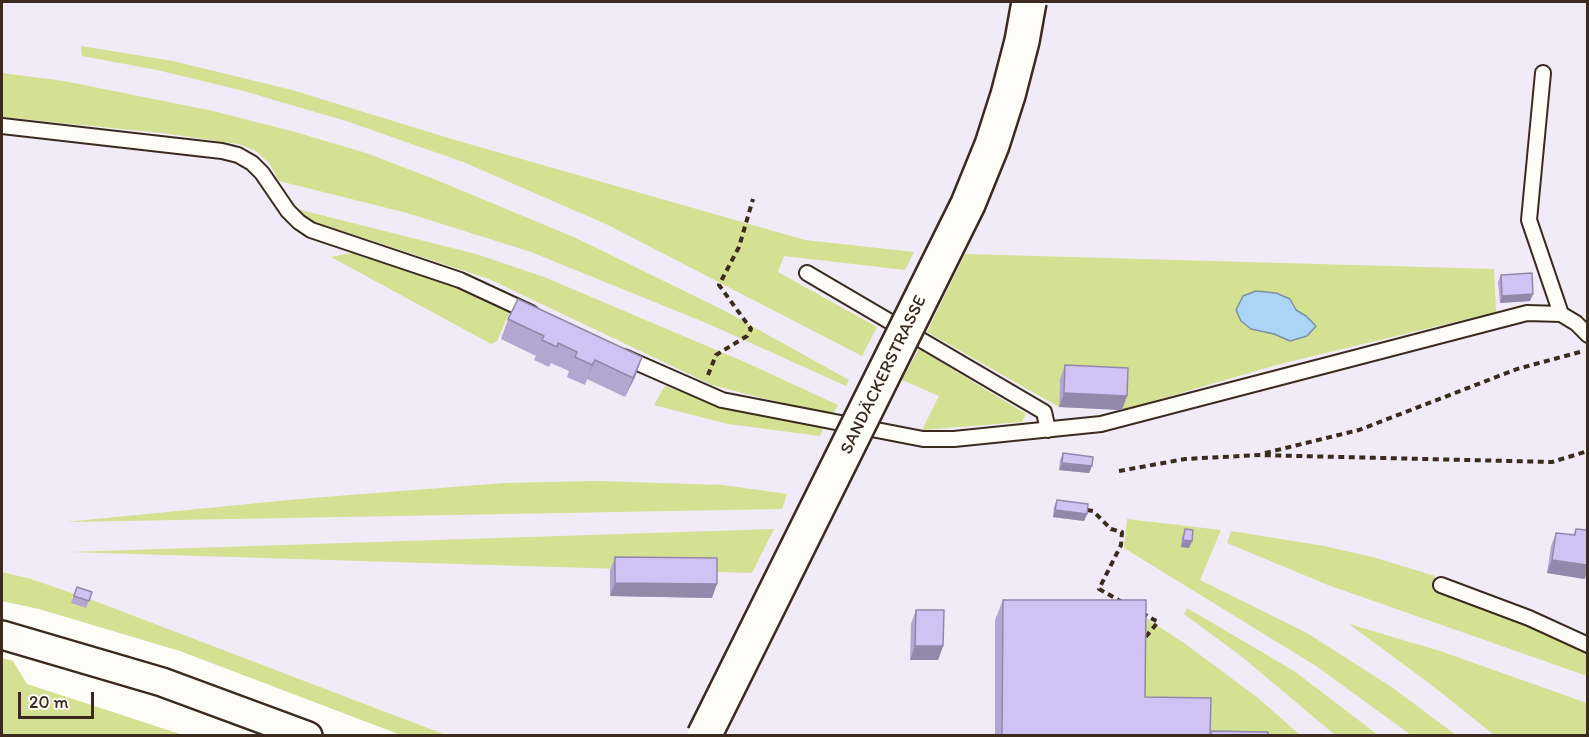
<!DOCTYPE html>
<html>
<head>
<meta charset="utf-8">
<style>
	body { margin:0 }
	#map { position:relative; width:1589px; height:737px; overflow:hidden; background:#fdfcf7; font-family:Itim,sans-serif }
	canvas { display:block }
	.frame { position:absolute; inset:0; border:3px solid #3b2a1e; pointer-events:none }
	.scale { position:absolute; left:18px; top:692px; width:76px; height:27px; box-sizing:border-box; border:3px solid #3b2a1e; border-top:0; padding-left:8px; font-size:18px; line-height:21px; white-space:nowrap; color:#3b2a1e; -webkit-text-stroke:4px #fdfcf7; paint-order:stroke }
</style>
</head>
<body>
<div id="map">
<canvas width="1589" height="737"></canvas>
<div class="frame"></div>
<div class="scale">20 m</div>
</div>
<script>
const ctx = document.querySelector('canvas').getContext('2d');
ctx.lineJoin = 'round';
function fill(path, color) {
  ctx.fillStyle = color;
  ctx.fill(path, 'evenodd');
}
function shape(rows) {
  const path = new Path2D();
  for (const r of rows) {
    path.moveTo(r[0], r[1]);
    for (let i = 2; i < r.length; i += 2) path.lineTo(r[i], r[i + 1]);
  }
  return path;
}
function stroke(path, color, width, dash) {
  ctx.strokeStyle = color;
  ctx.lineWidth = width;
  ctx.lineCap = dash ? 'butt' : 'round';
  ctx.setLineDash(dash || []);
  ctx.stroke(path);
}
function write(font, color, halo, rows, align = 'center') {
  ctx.font = font + ' Itim,sans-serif';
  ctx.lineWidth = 6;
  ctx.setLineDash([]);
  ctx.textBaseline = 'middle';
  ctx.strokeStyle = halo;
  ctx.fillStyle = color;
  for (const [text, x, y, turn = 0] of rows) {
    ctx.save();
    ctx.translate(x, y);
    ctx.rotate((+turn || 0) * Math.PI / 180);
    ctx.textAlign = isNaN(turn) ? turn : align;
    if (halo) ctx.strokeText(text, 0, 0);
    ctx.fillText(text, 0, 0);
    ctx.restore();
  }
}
const built = shape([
	[2,2,1587,2,1587,735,401,735,180,651,39,609,2,601]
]);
const green = shape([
	[81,46,173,61,292,90,455,140,805,240,914,252,905,270,784,256,778,272,877,327,862,356,606,224,463,162,346,121,240,90,157,70,82,56],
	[2,73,64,81,213,111,295,132,366,153,434,179,576,238,723,310,849,380,846,386,711,325,531,252,407,213,279,181,269,163,256,151,238,144,162,133,2,117],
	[297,209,476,254,544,277,747,363,838,405,832,416,712,385,489,279,312,221],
	[351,253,449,284,510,311,497,341,491,344,331,257],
	[965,254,1494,269,1496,312,1280,364,1122,410,1060,379,1059,407,927,332],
	[919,349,1026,414,1022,422,922,430,939,396,902,380],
	[665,386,708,401,824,427,820,436,728,424,654,405],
	[597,481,723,485,787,494,782,509,66,522,299,499,504,483],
	[1127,519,1221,530,1200,580,1307,633,1393,688,1456,735,1411,735,1316,666,1124,548],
	[774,529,752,573,69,552],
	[1231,531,1324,546,1376,558,1435,576,1432,585,1475,602,1587,651,1587,676,1328,585,1227,543],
	[2,572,31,579,92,600,446,735,401,735,180,651,39,609,2,601],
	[1187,608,1294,671,1378,735,1335,735,1241,656,1184,614],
	[1141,615,1184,643,1258,698,1300,735,1207,735,1137,716],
	[1349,624,1440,651,1587,703,1587,735,1494,735,1433,686],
	[2,658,13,661,27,684,183,735,2,735]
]);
const water = shape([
	[1256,291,1276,293,1290,299,1296,310,1306,316,1316,326,1307,336,1290,341,1274,334,1251,329,1241,321,1236,310,1243,296,1256,291]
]);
const path = shape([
	[708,375,716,355,747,336,751,329,719,285,739,247,753,199],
	[1265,453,1359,430,1517,369,1580,352],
	[1119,471,1185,459,1259,455,1552,462,1588,451],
	[1087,510,1093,511,1111,529,1122,532,1121,545,1099,589,1122,602],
	[1142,613,1158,622,1144,639]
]);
const lane = shape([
	[1543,73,1529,220,1561,314],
	[2,126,222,151,238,155,252,163,262,173,288,211,299,222,311,230,460,280,531,313],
	[807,273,1044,412,1048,430],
	[624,357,722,400,923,439,954,439,1101,424,1527,313,1561,314,1576,323,1588,335],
	[1441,585,1529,618,1588,645]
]);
const street = shape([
	[2,635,162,682,308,736]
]);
const secondaryBridge = shape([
	[704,736,968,204,992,145,1008,95,1022,41,1029,2]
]);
const wall = shape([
	[1501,275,1533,294,1530,301,1500,303,1498,282],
	[508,319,642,357,635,377,625,397,587,379,585,385,567,377,569,371,551,363,549,367,534,360,536,356,501,339],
	[1065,365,1122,410,1059,407,1060,379],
	[1063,453,1092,466,1089,473,1059,470,1060,460],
	[1057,500,1087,514,1084,521,1053,517,1054,507],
	[1185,529,1192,541,1189,548,1181,547,1182,537],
	[1576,529,1585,579,1547,573,1551,546,1556,533,1573,535],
	[615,557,712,598,610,596,610,570],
	[77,587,92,592,86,608,71,603],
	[1003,600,1145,697,1210,735,1211,731,1268,735,995,735,995,620],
	[916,610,943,646,938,660,910,660,911,624]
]);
const shadedWall = shape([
	[1533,294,1530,301,1500,303,1502,296],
	[642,357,635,377,625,397,633,378],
	[595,360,587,379,585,385,592,365],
	[1064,393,1127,396,1122,410,1059,407],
	[1062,463,1092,466,1089,473,1059,470],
	[1055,510,1087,514,1084,521,1053,517],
	[1183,540,1192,541,1189,548,1181,547],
	[1552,560,1587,565,1587,571,1585,579,1547,573],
	[615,583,717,584,712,598,610,596],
	[915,646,943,646,938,660,910,660]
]);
const building = shape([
	[1532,273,1533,294,1502,296,1501,275,1532,273],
	[518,299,642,357,633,378,595,360,592,365,575,357,577,352,558,343,557,347,542,340,544,336,508,319,518,299],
	[1065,365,1128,368,1127,396,1064,393,1065,365],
	[1063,453,1093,457,1092,466,1062,463,1063,453],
	[1057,500,1088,504,1087,514,1055,510,1057,500],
	[1185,529,1193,530,1192,541,1183,540,1185,529],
	[1576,529,1587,530,1587,565,1552,560,1556,533,1575,535,1576,529],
	[615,557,717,558,717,584,615,583,615,557],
	[77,587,92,592,89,601,74,596,77,587],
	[1003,600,1146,600,1145,697,1211,698,1210,735,1002,735,1003,600],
	[916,610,944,610,943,646,915,646,916,610],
	[1211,731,1268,732,1268,735,1211,735,1211,731]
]);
const streetNames = [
	["SANDÄCKERSTRASSE",884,375,-64]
];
fill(built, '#f0ebf6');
fill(green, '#d4e092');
fill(water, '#abd4f6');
stroke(water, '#7e90a0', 1.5);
stroke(lane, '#3b2a1e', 18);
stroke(street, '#3b2a1e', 32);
stroke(path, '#3b2a1e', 4, [6, 4.5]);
stroke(lane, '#fdfcf7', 14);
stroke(street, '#fdfcf7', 27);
stroke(secondaryBridge, '#3b2a1e', 38, []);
stroke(secondaryBridge, '#fdfcf7', 33);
fill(wall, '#b3a7d1');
fill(shadedWall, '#9288aa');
fill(building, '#d0c2f3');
stroke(building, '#9288aa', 1.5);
write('18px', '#3b2a1e', '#fdfcf7', streetNames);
</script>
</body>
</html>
